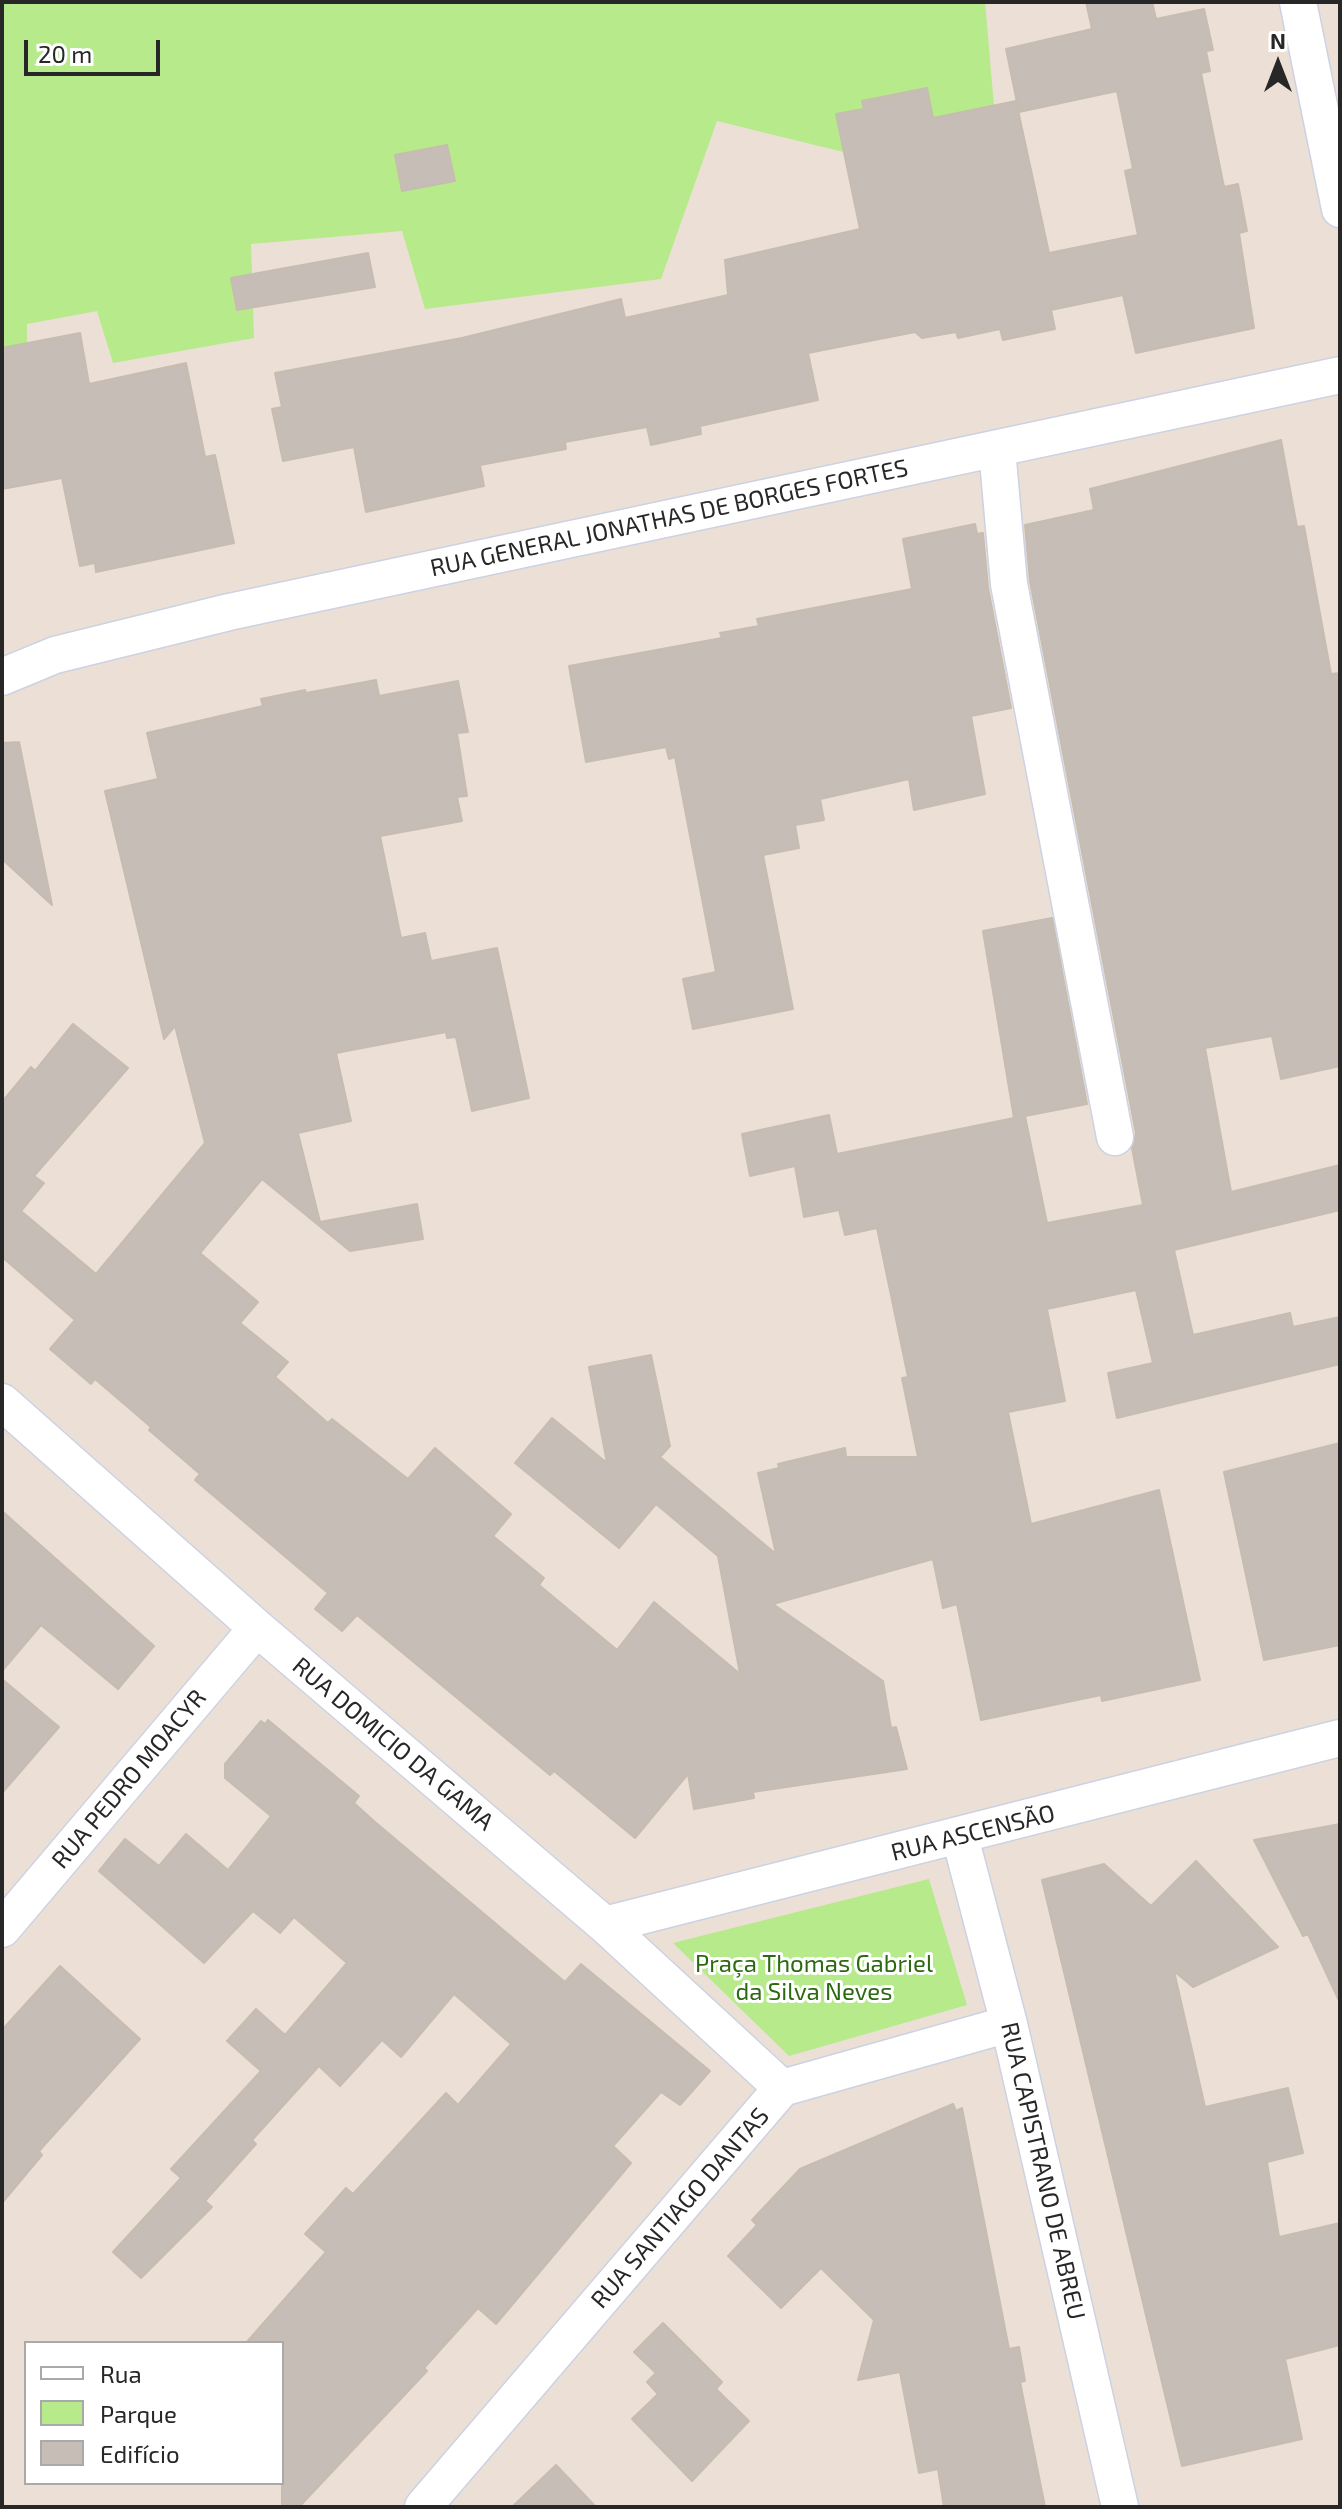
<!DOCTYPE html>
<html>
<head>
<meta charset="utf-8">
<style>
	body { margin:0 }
	#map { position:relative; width:1342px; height:2509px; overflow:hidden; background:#ece0d6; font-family:"Exo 2",sans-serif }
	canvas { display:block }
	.frame { position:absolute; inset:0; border:4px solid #272727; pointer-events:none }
	.legend { position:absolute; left:24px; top:2341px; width:260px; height:144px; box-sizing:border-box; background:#fff; border:2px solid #a9a9a9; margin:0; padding:10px 14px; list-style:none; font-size:24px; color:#272727 }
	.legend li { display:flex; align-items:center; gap:16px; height:40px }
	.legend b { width:40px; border:2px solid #a9a9a9 }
	.north { position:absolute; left:1238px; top:24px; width:80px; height:80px; -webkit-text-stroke:6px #fff; paint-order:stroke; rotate:0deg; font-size:22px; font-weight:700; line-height:32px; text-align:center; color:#272727 }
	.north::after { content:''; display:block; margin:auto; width:28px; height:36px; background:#272727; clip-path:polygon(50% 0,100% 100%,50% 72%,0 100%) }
	.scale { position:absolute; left:24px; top:40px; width:136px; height:36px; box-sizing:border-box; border:4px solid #272727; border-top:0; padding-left:10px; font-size:24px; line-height:28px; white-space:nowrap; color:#272727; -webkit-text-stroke:6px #fff; paint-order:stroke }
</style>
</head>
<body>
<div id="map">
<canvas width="1342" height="2509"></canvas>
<div class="frame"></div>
<ul class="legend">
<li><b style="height:10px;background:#fff"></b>Rua</li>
<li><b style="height:22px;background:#b6ea8b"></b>Parque</li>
<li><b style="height:22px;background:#c6bdb6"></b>Edifício</li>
</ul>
<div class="north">N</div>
<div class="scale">20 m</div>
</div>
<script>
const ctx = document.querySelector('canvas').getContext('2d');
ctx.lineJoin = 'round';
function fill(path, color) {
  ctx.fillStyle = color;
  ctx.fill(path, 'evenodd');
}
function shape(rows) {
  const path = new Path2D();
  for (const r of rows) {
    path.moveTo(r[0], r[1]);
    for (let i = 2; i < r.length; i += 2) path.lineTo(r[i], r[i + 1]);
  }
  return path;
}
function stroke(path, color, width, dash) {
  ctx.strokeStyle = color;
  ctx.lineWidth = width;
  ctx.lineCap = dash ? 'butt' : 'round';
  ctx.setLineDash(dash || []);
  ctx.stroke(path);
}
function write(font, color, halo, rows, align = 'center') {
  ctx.font = font + ' "Exo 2",sans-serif';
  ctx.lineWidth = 6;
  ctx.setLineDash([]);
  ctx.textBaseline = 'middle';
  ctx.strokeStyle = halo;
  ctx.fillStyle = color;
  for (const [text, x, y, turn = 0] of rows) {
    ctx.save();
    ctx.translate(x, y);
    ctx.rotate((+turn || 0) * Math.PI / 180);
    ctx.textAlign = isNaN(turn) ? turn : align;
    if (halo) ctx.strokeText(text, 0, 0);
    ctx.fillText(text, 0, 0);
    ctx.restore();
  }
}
const green = shape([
	[2,2,985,2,994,106,872,159,717,121,661,279,425,309,402,231,251,244,254,338,113,363,97,311,27,324,27,418,2,421],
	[929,1879,967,2005,789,2056,673,1943]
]);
const building = shape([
	[1086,2,1152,2,1156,19,1204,9,1213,50,1206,51,1210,71,1201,73,1224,187,1238,184,1247,231,1239,233,1254,328,1136,353,1123,295,1051,310,1055,329,1003,340,1000,329,958,338,956,332,922,338,915,332,808,353,818,400,700,426,701,434,651,445,647,427,565,442,566,449,480,465,484,486,366,512,354,447,283,461,272,409,282,407,275,373,462,338,621,299,625,318,728,295,725,260,860,229,836,114,864,109,862,101,927,88,933,118,1016,101,1049,253,1138,235,1125,171,1133,169,1117,91,1019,112,1006,49,1092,29,1086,2],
	[447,145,455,181,402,191,395,155,447,145],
	[368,253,375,287,237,310,231,278,368,253],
	[80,333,89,384,186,363,205,457,215,455,234,543,96,572,95,563,80,566,62,478,2,489,2,348,80,333],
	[1281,440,1297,527,1304,526,1331,674,1340,673,1340,1066,1281,1079,1272,1036,1205,1048,1231,1192,1340,1165,1340,1210,1174,1250,1193,1335,1290,1313,1293,1327,1340,1317,1340,1364,1117,1418,1108,1373,1153,1363,1136,1290,1047,1309,1065,1401,1008,1412,1031,1524,1159,1490,1200,1680,1102,1701,1101,1695,981,1720,957,1604,943,1608,933,1559,773,1604,883,1681,891,1728,896,1727,907,1769,753,1792,754,1798,694,1809,688,1774,635,1838,554,1771,550,1775,357,1615,342,1631,315,1609,328,1593,195,1480,200,1474,149,1430,151,1427,95,1379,91,1384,50,1349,75,1320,2,1257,2,1102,31,1067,35,1071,73,1024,128,1068,34,1176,44,1183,21,1211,96,1274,205,1143,175,1026,164,1039,105,791,158,779,147,733,263,706,261,699,305,690,306,693,376,680,379,696,458,681,468,732,457,733,467,796,457,797,462,821,380,836,401,938,425,933,431,961,497,948,529,1098,472,1111,456,1037,447,1038,446,1032,336,1053,351,1121,298,1133,320,1222,417,1204,423,1239,350,1251,262,1179,200,1253,258,1302,240,1323,288,1362,275,1377,328,1423,332,1419,408,1479,435,1448,511,1514,493,1536,544,1578,539,1585,617,1650,654,1602,740,1674,718,1556,656,1504,619,1548,515,1463,552,1418,607,1463,589,1367,651,1355,670,1446,660,1457,776,1554,758,1473,779,1468,778,1464,845,1448,846,1457,918,1457,902,1378,908,1377,877,1228,845,1235,839,1210,804,1217,795,1166,750,1176,742,1134,829,1115,837,1154,1014,1118,983,931,1052,918,1087,1104,1025,1116,1047,1223,1143,1205,1132,1148,1136,1133,1030,581,1025,525,1094,510,1090,489,1281,440],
	[975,524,977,534,983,533,988,588,1011,708,971,716,985,794,914,810,909,779,820,799,824,820,795,825,799,848,763,855,793,1009,693,1029,683,979,716,972,675,757,669,759,666,747,586,762,569,666,722,638,720,633,759,626,757,619,912,589,903,539,975,524],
	[19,742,52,905,2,859,2,743,19,742],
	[1340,1443,1340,1645,1264,1660,1224,1472,1340,1443],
	[2,1511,154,1646,118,1689,41,1625,2,1671,2,1511],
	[2,1679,59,1727,2,1793,2,1679],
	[268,1720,359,1796,354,1803,375,1822,565,1982,581,1964,710,2071,680,2105,661,2092,613,2146,631,2163,496,2324,478,2308,424,2368,427,2371,299,2507,282,2507,282,2343,246,2343,326,2252,305,2234,346,2188,353,2194,446,2093,458,2105,511,2044,454,1994,401,2057,382,2040,340,2086,319,2066,252,2140,256,2144,205,2201,212,2207,141,2278,113,2252,181,2178,171,2169,261,2071,227,2041,256,2009,285,2035,347,1963,294,1917,280,1933,253,1911,204,1963,99,1871,125,1839,159,1866,186,1834,228,1870,271,1816,225,1778,225,1764,261,1721,265,1724,268,1720],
	[1340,1824,1340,2003,1308,1934,1303,1936,1254,1840,1340,1824],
	[1196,1861,1278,1947,1193,1987,1174,1971,1205,2107,1288,2088,1303,2153,1267,2162,1279,2237,1340,2223,1340,2345,1285,2359,1302,2439,1182,2466,1042,1880,1104,1864,1151,1906,1196,1861],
	[60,1966,140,2039,39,2151,42,2155,2,2203,2,2030,60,1966],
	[953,2104,956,2111,962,2108,1009,2349,1019,2347,1025,2381,1020,2382,1045,2507,944,2507,938,2469,919,2473,900,2372,858,2380,874,2320,821,2268,781,2308,728,2256,757,2225,752,2220,800,2169,953,2104],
	[663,2323,722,2382,716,2389,749,2421,692,2481,632,2419,658,2394,647,2382,656,2373,634,2352,663,2323],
	[556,2465,596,2507,512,2507,556,2465]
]);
const street = shape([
	[1298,2,1340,209],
	[997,449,1009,584,1115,1137],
	[2,677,55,655,229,612,1340,375],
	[2,1402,257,1628,605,1925,782,2088],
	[960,1837,1009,2024,1120,2507],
	[605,1925,1340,1738],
	[2,1929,257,1628],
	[423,2507,782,2088,1009,2024]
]);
const streetNames = [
	["RUA GENERAL JONATHAS DE BORGES FORTES",669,518,-12],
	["RUA DOMICIO DA GAMA",393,1744,40],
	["RUA PEDRO MOACYR",129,1779,-50],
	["RUA ASCENSÃO",973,1833,-14],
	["RUA CAPISTRANO DE ABREU",1043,2171,77],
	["RUA SANTIAGO DANTAS",680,2208,-49]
];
const parkNames = [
	["Praça Thomas Gabriel",814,1964],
	["da Silva Neves",814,1992]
];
fill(green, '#b6ea8b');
fill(building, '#c6bdb6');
stroke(building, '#c7bcb0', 2);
stroke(street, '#cbd2e2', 39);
stroke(street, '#fff', 36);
write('24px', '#272727', '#fff', streetNames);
write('24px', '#2d6911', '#fff', parkNames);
</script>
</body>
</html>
